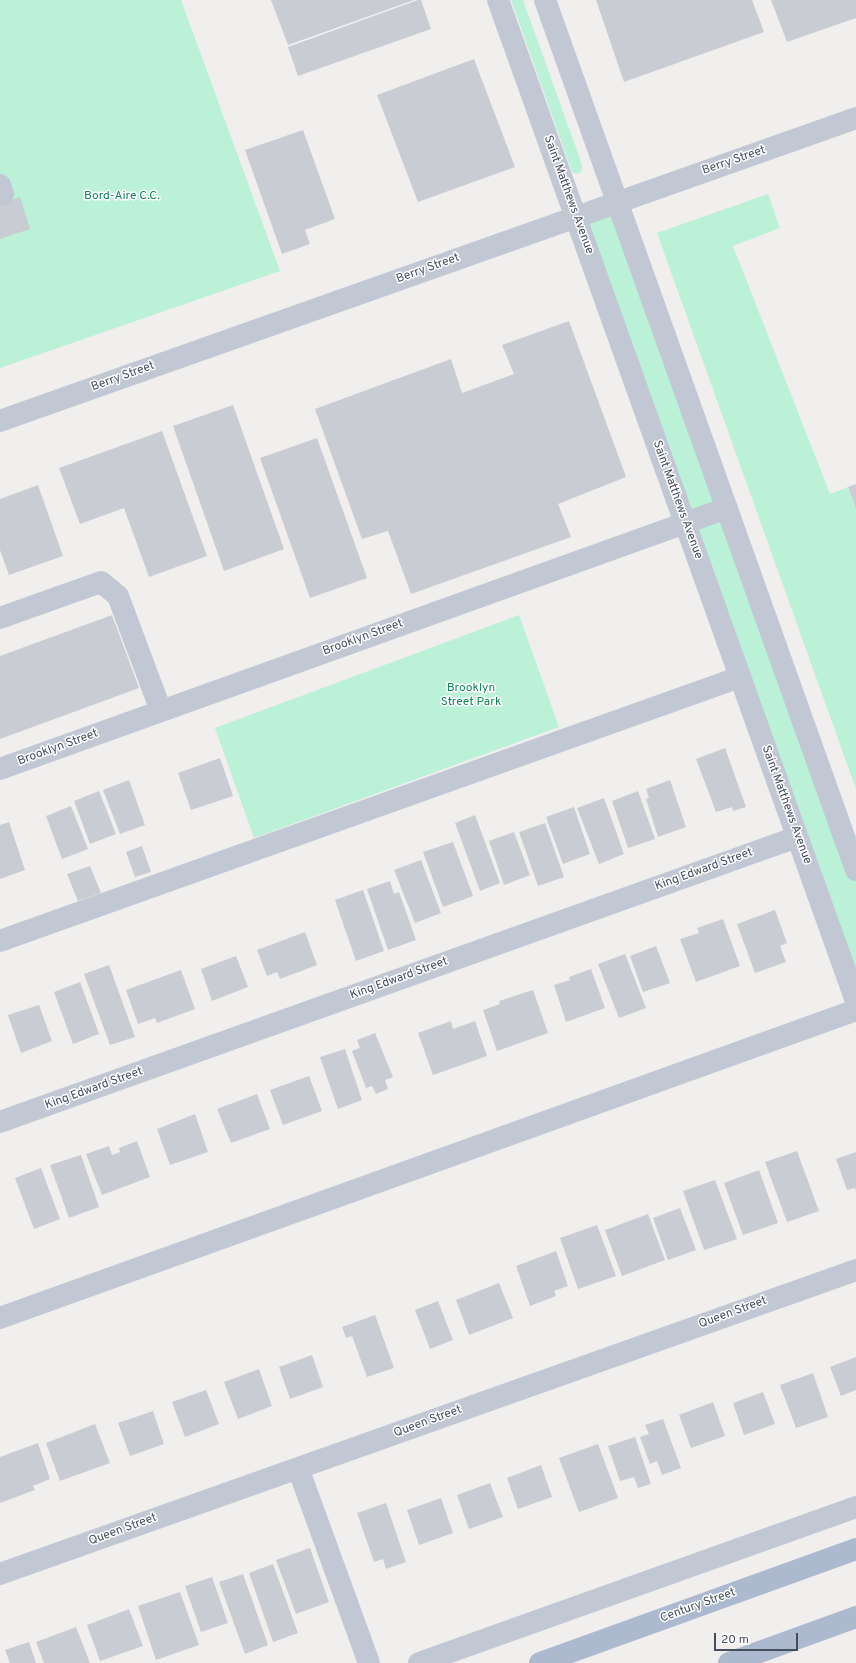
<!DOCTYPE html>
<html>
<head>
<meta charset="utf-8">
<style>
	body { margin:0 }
	#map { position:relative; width:856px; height:1663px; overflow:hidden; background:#f1eeee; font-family:Overpass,sans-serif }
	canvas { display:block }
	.scale { position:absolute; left:714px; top:1633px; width:84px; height:18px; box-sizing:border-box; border:2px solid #454e5d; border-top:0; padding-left:5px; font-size:12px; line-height:14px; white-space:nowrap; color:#454e5d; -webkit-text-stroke:3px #fff; paint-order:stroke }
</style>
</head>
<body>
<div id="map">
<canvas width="856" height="1663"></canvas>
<div class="scale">20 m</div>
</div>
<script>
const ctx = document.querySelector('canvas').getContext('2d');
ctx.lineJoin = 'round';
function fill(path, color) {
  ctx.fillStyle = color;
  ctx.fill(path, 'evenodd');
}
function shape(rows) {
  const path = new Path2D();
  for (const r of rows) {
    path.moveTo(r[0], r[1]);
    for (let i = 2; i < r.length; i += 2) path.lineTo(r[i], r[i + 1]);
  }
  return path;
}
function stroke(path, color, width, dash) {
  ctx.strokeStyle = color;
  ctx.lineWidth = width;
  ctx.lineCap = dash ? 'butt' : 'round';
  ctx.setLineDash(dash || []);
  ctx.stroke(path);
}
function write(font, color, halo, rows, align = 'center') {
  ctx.font = font + ' Overpass,sans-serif';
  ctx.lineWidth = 3;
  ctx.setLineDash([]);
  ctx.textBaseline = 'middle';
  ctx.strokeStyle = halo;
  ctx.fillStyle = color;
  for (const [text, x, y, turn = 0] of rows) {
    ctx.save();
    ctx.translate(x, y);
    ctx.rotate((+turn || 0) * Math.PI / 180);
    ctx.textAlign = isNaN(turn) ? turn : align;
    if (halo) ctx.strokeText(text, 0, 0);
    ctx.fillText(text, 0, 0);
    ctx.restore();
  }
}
const green = shape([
	[0,0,181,0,280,271,0,368],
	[511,0,523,0,580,159,582,166,582,171,579,173,576,174,572,172,570,166],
	[768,194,780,228,733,246,830,494,848,487,856,509,856,789,657,233],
	[617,202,856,870,856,1001,576,216],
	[519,615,559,727,254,838,215,728]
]);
const building = shape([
	[271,0,414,0,288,45],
	[418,0,421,0,431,29,298,76,288,47],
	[596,0,752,0,764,32,624,82],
	[771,0,856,0,856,18,787,42],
	[474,59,515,167,418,202,377,95],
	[303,130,335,219,305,230,310,244,282,254,245,150],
	[20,197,30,229,0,239,0,204],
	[569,321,626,477,558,504,571,537,411,594,388,531,362,539,315,409,451,359,462,393,514,374,502,345],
	[233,405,284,549,224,571,173,426],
	[162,431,207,556,149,577,124,508,80,524,59,468],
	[317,438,367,578,310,598,260,458],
	[856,484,856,509,848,487],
	[38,485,63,556,9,575,0,550,0,499],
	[112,615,139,688,0,739,0,656],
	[725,748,746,807,733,811,732,807,716,812,696,759],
	[220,758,233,796,191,810,178,773],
	[129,780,145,825,120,834,103,790],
	[670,780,686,827,658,837,646,799,649,798,646,789],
	[99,791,116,834,90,844,74,801],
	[638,791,655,839,628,848,612,801],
	[604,798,624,854,599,864,577,808],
	[71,806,88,849,62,859,46,816],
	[574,807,590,854,563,864,546,817],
	[475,815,500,883,480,891,455,823],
	[9,822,25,870,0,879,0,825],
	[545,823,564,877,538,886,519,832],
	[514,832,530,875,504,885,489,841],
	[453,842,473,896,443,907,423,852],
	[142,846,151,872,135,877,126,852],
	[421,860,441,913,415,923,394,870],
	[90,866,101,893,78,901,67,874],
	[390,881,394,894,399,892,416,940,388,950,367,889],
	[363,890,384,951,356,961,335,900],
	[775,910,787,943,780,946,786,962,755,973,737,924],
	[723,919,740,966,696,982,680,939,699,933,697,928],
	[305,932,317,965,280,979,277,972,267,976,257,950],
	[656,946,670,983,643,992,630,956],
	[625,954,646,1008,619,1018,598,964],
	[236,956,248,987,212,1001,201,969],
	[109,965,135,1037,110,1045,84,974],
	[591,969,605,1008,566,1022,554,985,570,980,569,977],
	[181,970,195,1009,157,1023,155,1018,138,1024,126,990],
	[80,982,99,1034,73,1044,54,992],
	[533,990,548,1033,497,1051,483,1010,500,1004,499,1001],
	[39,1005,52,1041,21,1053,8,1015],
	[451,1021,453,1029,475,1021,487,1056,433,1075,418,1033],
	[375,1033,393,1077,385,1080,388,1089,376,1094,372,1086,366,1088,352,1051,360,1048,357,1040],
	[345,1049,362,1100,338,1109,320,1057],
	[309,1076,322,1111,283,1125,270,1090],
	[257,1094,270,1129,231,1143,217,1109],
	[195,1114,208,1152,170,1165,157,1129],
	[137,1141,150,1177,102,1195,86,1154,109,1146,112,1155,120,1152,119,1148],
	[797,1151,819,1211,787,1222,765,1162],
	[856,1152,856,1191,855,1188,847,1190,836,1159],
	[81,1155,99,1207,69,1218,50,1165],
	[41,1168,60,1219,34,1229,15,1178],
	[759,1170,778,1223,743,1235,724,1183],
	[715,1180,737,1239,704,1250,683,1191],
	[680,1208,696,1250,668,1260,653,1218],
	[648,1214,665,1260,622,1276,605,1230],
	[597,1225,616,1276,578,1289,560,1238],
	[556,1251,568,1286,554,1291,556,1296,530,1306,516,1266],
	[499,1283,513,1318,469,1335,456,1300],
	[438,1301,453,1340,430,1349,415,1310],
	[375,1315,394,1368,367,1377,352,1336,346,1338,342,1327],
	[312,1355,323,1387,290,1399,279,1367],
	[856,1357,856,1390,841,1396,830,1367],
	[259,1369,272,1406,238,1419,224,1382],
	[813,1373,828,1417,796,1428,780,1385],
	[206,1390,219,1424,185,1437,172,1402],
	[763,1392,775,1424,744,1435,733,1403],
	[713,1402,725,1436,691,1448,679,1415],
	[153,1411,164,1444,130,1456,118,1423],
	[663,1419,681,1468,662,1475,657,1461,650,1464,640,1437,649,1434,645,1425],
	[95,1424,110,1463,60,1481,46,1443],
	[635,1437,651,1484,638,1488,634,1477,620,1481,608,1446],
	[38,1443,50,1479,33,1486,35,1490,0,1503,0,1457],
	[598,1444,618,1498,579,1512,559,1458],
	[541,1465,552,1497,518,1509,507,1478],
	[490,1483,503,1517,469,1529,457,1495],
	[441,1498,453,1533,419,1545,407,1510],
	[386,1503,406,1562,386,1569,383,1559,374,1562,357,1513],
	[310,1548,329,1602,296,1614,276,1560],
	[273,1564,298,1633,273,1642,249,1573],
	[243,1574,268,1645,245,1654,219,1582],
	[212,1577,228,1623,201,1632,185,1586],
	[180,1592,199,1645,156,1660,138,1606],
	[129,1609,143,1646,100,1661,87,1625],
	[76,1627,90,1663,44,1663,36,1642],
	[29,1642,36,1663,10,1663,5,1650]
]);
const minor = shape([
	[498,0,856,1001],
	[545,0,856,870],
	[0,185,3,194,0,195],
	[0,421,856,118],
	[0,618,101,582,118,596,161,711],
	[0,769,727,508],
	[0,941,740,677],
	[0,1122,797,837],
	[0,1318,856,1010],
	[298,1468,369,1663],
	[0,1574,856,1270],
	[419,1663,856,1507]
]);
const major = shape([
	[540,1663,856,1549],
	[729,1663,856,1617]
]);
const streetNames = [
	["Berry Street",734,161,-19],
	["Saint Matthews Avenue",568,195,70],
	["Berry Street",428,269,-20],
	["Berry Street",123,377,-20],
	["Saint Matthews Avenue",677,500,70],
	["Brooklyn Street",363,638,-20],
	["Brooklyn Street",58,748,-20],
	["Saint Matthews Avenue",786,805,70],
	["King Edward Street",704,870,-20],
	["King Edward Street",399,979,-20],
	["King Edward Street",94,1089,-20],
	["Queen Street",733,1313,-20],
	["Queen Street",428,1422,-20],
	["Queen Street",123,1530,-20],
	["Century Street",698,1606,-20]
];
const parkNames = [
	["Bord-Aire C.C.",122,197],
	["Brooklyn",471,689],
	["Street Park",471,703]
];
fill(green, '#baf1d7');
fill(building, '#caccd4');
stroke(minor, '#c1c8d4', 22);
stroke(major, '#acb9cf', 22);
write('12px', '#454e5d', '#fff', streetNames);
write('12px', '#12825a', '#fff', parkNames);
</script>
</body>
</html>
